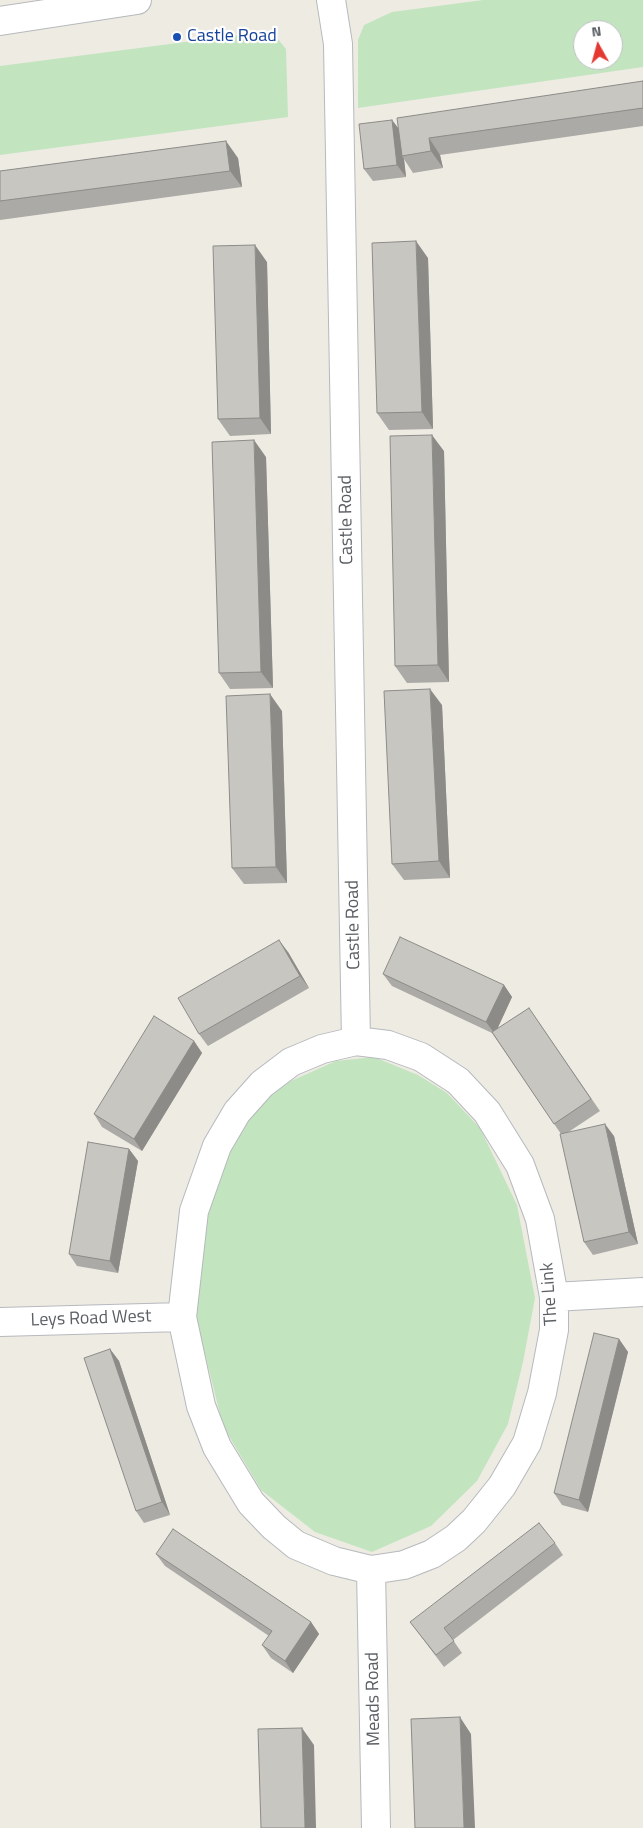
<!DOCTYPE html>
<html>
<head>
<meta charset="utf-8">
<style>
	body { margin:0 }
	#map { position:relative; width:643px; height:1828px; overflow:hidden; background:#eeebe3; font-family:"Titillium Web",sans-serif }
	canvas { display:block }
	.north { position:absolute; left:573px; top:20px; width:50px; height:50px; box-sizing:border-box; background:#fff; border:1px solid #bdbfc1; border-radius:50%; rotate:353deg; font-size:14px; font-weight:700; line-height:20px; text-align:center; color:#5b5f64 }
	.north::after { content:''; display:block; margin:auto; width:18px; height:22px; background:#e43933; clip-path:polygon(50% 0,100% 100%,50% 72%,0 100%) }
</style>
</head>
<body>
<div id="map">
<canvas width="643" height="1828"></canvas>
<div class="north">N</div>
</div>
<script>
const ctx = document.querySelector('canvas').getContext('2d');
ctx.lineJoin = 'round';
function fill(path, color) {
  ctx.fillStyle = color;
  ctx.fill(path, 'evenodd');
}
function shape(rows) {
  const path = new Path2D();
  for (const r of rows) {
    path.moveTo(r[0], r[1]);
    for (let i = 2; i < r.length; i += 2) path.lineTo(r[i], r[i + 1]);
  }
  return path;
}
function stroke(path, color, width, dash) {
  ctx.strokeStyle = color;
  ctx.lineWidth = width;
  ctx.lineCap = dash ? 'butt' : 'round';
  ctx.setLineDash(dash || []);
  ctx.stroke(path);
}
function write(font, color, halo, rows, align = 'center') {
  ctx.font = font + ' "Titillium Web",sans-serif';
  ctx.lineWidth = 4.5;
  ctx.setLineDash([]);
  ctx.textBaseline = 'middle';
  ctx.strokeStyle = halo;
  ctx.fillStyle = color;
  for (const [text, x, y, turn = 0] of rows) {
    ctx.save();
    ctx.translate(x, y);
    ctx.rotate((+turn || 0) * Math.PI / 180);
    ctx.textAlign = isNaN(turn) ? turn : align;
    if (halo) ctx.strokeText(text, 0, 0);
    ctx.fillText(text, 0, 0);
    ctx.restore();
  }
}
const green = shape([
	[483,0,643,0,643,67,358,108,358,40,364,25,392,12],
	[583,30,613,30,613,60,583,60],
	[255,33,277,38,286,49,288,117,0,155,0,66],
	[374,1057,418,1075,447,1093,480,1128,517,1205,535,1298,523,1362,508,1424,477,1481,431,1526,372,1552,315,1532,261,1490,223,1426,196,1318,200,1245,222,1165,256,1106,291,1081,336,1061]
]);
const minor = shape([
	[331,0,338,44,356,1041],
	[356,1041,388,1045,421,1057,458,1081,487,1112,520,1165,540,1219,554,1297,554,1330,542,1393,527,1443,502,1486,474,1521,456,1538,432,1554,404,1565,371,1570,334,1561,296,1545,274,1527,251,1503,217,1447,201,1406,182,1317,194,1211,217,1146,237,1112,262,1084,291,1062,322,1049,356,1041],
	[554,1297,643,1292],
	[0,1322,182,1317],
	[371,1570,376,1828]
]);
const tertiary = shape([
	[0,21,137,0]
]);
const wall = shape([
	[643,81,643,126,440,155,443,168,413,173,404,159,406,177,373,181,364,169,392,120,399,129],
	[238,158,242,187,0,220,0,171],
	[428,258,433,429,389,430,377,413],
	[267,262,271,434,230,436,218,419],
	[444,451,449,682,407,683,395,666],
	[266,457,273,688,230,689,219,673],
	[442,705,450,878,404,880,392,864],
	[282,711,287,883,244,884,232,868],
	[288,952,309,988,208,1046,199,1034],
	[383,974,504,985,512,997,497,1029,529,1008,600,1111,567,1133,614,1136,638,1244,593,1255,584,1242,561,1134,492,1033,392,986],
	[194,1041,202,1053,142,1151,102,1127,94,1114],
	[129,1149,138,1161,118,1273,77,1266,69,1254],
	[619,1339,628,1352,588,1512,562,1505,554,1493],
	[110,1349,119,1361,170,1515,144,1523,136,1511],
	[555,1543,563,1555,453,1640,462,1653,444,1667,410,1622],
	[156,1554,311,1622,319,1634,293,1673,271,1658,262,1645,269,1636,165,1566]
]);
const shadedWall = shape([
	[392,120,401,132,402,156,404,159,406,177,397,165],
	[429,138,440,155,443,168,431,151],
	[226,141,238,158,242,187,230,171],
	[416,241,428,258,433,429,422,412],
	[255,245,267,262,271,434,260,418],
	[432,435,444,451,449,682,438,665],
	[254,440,266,457,273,688,261,672],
	[430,689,442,705,450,878,439,861],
	[270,694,282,711,287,883,276,867],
	[279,940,288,952,309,988,300,976],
	[504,985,512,997,495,1034,486,1022],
	[194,1041,202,1053,142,1151,134,1139],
	[605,1124,614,1136,638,1244,629,1232],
	[129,1149,138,1161,118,1273,110,1261],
	[619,1339,628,1352,588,1512,579,1500],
	[110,1349,119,1361,170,1515,162,1502],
	[311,1622,319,1634,293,1673,285,1661],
	[460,1717,471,1734,475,1828,464,1828],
	[302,1728,314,1745,316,1828,305,1828]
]);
const building = shape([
	[643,81,643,108,429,138,431,151,402,156,397,118,643,81],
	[392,120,397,165,364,169,359,124,392,120],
	[226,141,230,171,0,201,0,171,226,141],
	[416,241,422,412,377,413,372,243,416,241],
	[255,245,260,418,218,419,213,246,255,245],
	[432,435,438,665,395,666,390,436,432,435],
	[254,440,261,672,219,673,212,442,254,440],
	[430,689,439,861,392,864,384,691,430,689],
	[270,694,276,867,232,868,226,696,270,694],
	[400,937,504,985,486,1022,383,974,400,937],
	[279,940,300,976,199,1034,178,998,279,940],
	[529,1008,591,1099,554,1124,492,1032,529,1008],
	[154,1016,194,1041,134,1139,94,1114,154,1016],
	[605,1124,629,1232,584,1242,560,1134,605,1124],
	[88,1142,129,1149,110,1261,69,1254,88,1142],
	[594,1333,619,1339,579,1500,554,1493,594,1333],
	[110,1349,162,1502,136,1511,84,1358,110,1349],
	[539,1523,555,1543,444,1628,454,1641,436,1655,410,1622,539,1523],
	[173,1529,311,1622,285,1661,262,1645,272,1631,156,1554,173,1529],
	[460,1717,464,1828,415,1828,411,1719,460,1717],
	[302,1728,305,1828,261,1828,258,1729,302,1728]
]);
const markers = [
	[177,37,5,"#1a4fb4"]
];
const transitNames = [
	["Castle Road",187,37]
];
const streetNames = [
	["Castle Road",347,520,-91],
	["Castle Road",354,925,-91],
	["The Link",550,1294,-94],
	["Leys Road West",91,1319,-2],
	["Meads Road",374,1699,-91]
];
fill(green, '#c2e5c0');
stroke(minor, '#b6b9bd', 30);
stroke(tertiary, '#b6b9bd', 30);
stroke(minor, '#fff', 28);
stroke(tertiary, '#fff', 28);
fill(wall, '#acaaa6');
fill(shadedWall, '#8c8b87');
fill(building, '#c8c6c1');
stroke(building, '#8c8b87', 1);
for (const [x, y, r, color] of markers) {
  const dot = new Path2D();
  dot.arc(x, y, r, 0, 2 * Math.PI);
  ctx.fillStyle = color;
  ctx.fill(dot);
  stroke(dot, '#fff', 2);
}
write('18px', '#164399', '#fff', transitNames, 'left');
write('18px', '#5b5f64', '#fff', streetNames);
</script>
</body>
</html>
